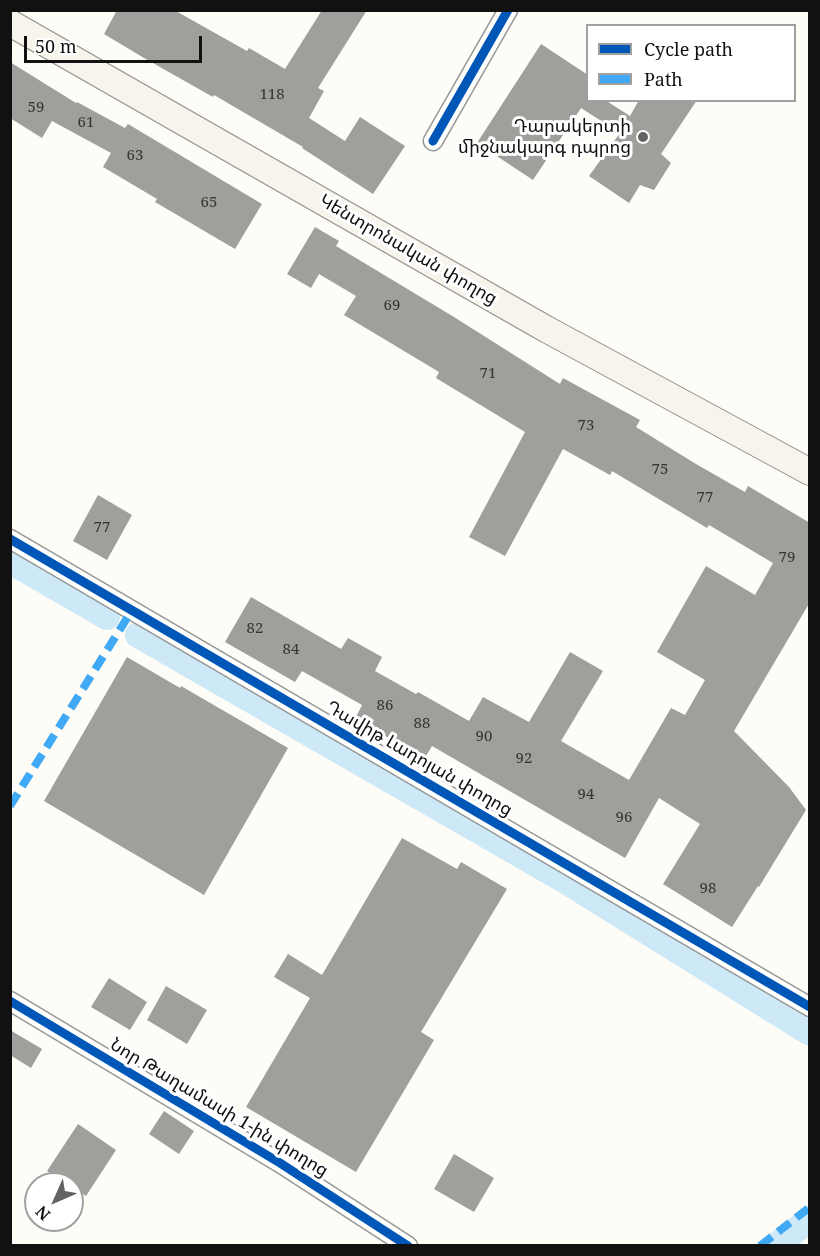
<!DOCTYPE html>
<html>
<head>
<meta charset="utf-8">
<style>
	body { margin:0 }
	#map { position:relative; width:820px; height:1256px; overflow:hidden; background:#fdfcf7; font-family:"Noto Serif",serif }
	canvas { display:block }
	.frame { position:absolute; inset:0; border:12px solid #111; pointer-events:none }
	.legend { position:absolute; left:586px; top:24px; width:210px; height:78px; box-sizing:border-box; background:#fff; border:2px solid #a0a0a0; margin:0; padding:8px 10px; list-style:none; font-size:18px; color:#111 }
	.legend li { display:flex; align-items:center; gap:12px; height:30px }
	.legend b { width:30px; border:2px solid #a0a0a0 }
	.north { position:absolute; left:24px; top:1172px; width:60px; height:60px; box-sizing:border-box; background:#fff; border:2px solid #a0a0a0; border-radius:50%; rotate:225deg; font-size:16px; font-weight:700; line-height:24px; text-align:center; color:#111 }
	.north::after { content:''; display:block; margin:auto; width:21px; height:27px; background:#646362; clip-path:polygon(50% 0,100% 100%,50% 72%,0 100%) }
	.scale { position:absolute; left:24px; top:36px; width:178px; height:27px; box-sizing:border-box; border:3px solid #111; border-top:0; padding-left:8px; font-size:18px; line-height:21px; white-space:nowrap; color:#111; -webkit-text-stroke:4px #fff; paint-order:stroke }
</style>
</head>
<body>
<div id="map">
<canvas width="820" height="1256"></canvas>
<div class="frame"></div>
<ul class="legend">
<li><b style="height:8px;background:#0057b8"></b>Cycle path</li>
<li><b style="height:8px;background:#3fa9f5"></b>Path</li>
</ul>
<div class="north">N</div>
<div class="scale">50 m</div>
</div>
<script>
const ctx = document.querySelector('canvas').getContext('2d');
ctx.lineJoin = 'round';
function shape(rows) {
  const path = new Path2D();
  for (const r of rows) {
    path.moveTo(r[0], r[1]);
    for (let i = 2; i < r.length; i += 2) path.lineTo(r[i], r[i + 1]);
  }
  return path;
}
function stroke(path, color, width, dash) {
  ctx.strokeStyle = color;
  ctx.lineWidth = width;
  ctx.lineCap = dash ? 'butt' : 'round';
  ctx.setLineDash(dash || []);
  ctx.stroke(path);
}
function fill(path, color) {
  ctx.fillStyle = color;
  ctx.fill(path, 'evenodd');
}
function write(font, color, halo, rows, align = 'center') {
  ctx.font = font + ' "Noto Serif","Noto Sans Armenian",serif';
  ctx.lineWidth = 6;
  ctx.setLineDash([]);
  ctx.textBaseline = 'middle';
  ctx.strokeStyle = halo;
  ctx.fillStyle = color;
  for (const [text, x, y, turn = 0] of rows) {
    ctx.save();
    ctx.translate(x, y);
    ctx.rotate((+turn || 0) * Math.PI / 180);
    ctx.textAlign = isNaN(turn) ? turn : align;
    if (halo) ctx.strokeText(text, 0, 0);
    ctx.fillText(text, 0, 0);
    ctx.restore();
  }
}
const canal = shape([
	[10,561,107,617],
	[138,635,564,880,810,1033],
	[776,1246,810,1219]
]);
const building = shape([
	[117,10,174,10,247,51,249,48,285,69,322,10,367,10,318,88,324,91,309,118,345,141,360,117,405,146,373,194,302,148,303,147,214,95,213,97,144,58,104,34],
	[541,44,588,75,588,100,605,100,630,116,639,100,697,100,661,154,671,163,654,190,640,185,629,203,589,176,620,133,581,108,533,180,477,143],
	[10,62,76,103,77,102,125,128,128,124,262,204,235,249,155,202,157,199,103,167,111,153,52,121,42,138,10,118],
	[315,227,339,241,336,246,454,317,560,384,563,378,640,420,636,427,696,464,745,492,748,486,810,523,810,602,734,731,789,787,806,810,759,887,758,886,732,927,663,884,700,824,659,798,625,858,432,746,426,756,390,736,389,738,355,719,362,705,302,671,295,682,225,642,251,597,341,649,348,638,382,657,375,671,416,694,418,692,469,721,483,697,529,722,570,652,603,671,561,741,629,780,671,708,685,715,705,680,657,652,706,566,755,595,773,563,709,525,707,528,612,471,610,475,563,449,505,556,469,537,525,432,436,378,439,372,344,315,356,296,319,274,311,288,287,274],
	[98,495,132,515,107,560,73,541],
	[127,657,180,688,181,686,288,748,204,895,44,801],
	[402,838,457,869,461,862,507,889,421,1032,434,1040,356,1172,246,1107,310,998,274,977,288,954,322,975],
	[109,978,147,1002,130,1030,91,1007],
	[166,986,207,1010,187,1044,147,1020],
	[10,1030,42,1049,31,1068,10,1055],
	[164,1111,194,1131,179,1154,149,1134],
	[78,1124,116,1150,86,1196,72,1187,72,1184,67,1184,47,1171],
	[454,1154,494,1178,474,1212,434,1189]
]);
const street = shape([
	[433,141,508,10],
	[10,539,810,1007],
	[10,1001,280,1163,408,1246]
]);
const secondary = shape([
	[10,23,546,329,810,472]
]);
const quiet = shape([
	[10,806,132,610],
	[760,1246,810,1207]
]);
const cycleway = shape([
	[433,141,508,10],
	[10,539,810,1007],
	[10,1001,280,1163,408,1246]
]);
const markers = [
	[643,137,6,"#646362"]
];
const numberNames = [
	["118",272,95],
	["59",36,108],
	["61",86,123],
	["63",135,156],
	["65",209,203],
	["69",392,306],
	["71",488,374],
	["73",586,426],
	["75",660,470],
	["77",705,498],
	["77",102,528],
	["79",787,558],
	["82",255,629],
	["84",291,650],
	["86",385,706],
	["88",422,724],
	["90",484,737],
	["92",524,759],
	["94",586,795],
	["96",624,818],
	["98",708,889]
];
const poiNames = [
	["Դարակերտի",631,127],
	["միջնակարգ դպրոց",631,148]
];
const streetNames = [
	["Կենտրոնական փողոց",408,250,30],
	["Դավիթ Լադոյան փողոց",419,759,30],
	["Նոր Թաղամասի 1-ին փողոց",219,1108,31]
];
stroke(canal, '#cde8f7', 26);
fill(building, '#a19f9c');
stroke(street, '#979795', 21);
stroke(secondary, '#8e8d8b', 28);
stroke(street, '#fffffe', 18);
stroke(secondary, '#f6f4eb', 26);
stroke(quiet, '#3fa9f5', 8, [15, 8]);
stroke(cycleway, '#0057b8', 9);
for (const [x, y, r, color] of markers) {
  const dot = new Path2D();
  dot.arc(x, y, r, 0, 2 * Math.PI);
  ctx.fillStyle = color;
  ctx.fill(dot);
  stroke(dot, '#fff', 2);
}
write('15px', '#353434', null, numberNames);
write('18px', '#111', '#fff', poiNames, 'right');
write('18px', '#111', '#fff', streetNames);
</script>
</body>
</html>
